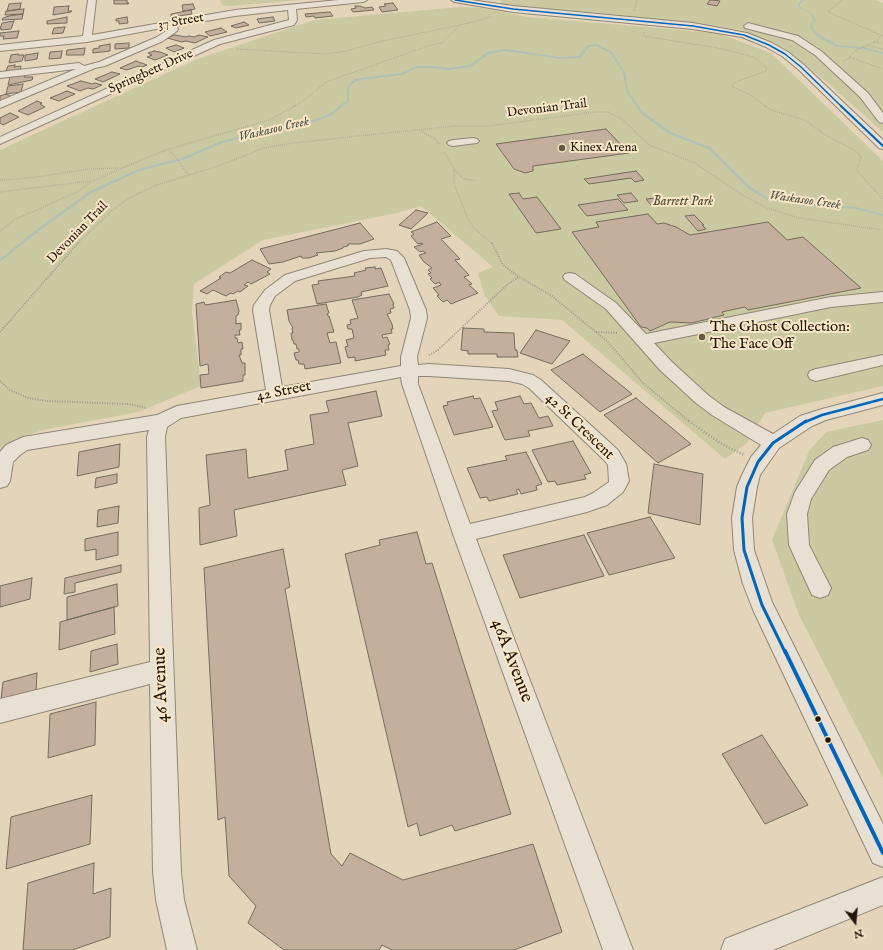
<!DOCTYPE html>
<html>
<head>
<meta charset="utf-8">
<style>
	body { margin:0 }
	#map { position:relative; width:883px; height:950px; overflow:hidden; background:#e4d5ba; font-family:"IM FELL English",serif }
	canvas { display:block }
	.north { position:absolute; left:835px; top:902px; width:40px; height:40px; -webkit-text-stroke:3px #f9e6c7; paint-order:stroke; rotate:164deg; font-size:11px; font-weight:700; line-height:16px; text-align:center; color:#21170c }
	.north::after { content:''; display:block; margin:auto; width:14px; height:18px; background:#21170c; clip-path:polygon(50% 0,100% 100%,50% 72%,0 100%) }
</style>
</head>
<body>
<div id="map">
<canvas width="883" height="950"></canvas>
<div class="north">N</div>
</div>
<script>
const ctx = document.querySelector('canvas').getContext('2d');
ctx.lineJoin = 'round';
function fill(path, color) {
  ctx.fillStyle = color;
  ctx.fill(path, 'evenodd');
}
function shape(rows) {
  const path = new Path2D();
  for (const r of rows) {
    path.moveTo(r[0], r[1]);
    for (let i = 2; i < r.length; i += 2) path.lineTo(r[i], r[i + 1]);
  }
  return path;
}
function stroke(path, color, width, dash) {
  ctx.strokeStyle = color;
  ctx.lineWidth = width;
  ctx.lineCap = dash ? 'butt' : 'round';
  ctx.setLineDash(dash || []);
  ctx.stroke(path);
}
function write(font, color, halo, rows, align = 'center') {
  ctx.font = font + ' "IM FELL English",serif';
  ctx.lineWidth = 4;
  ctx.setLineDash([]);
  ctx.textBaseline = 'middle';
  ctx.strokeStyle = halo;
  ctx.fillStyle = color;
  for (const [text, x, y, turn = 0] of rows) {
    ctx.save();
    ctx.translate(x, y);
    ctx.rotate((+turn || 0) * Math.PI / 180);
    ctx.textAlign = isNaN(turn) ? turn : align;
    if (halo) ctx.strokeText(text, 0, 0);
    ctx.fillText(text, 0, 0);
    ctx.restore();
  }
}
const green = shape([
	[220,0,301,0,229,6,222,5],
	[502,0,875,0,883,3,883,132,829,84,784,48,742,30,657,20,537,9,500,4],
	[460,7,484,8,528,17,718,33,771,53,883,161,883,386,765,413,747,443,725,459,562,320,499,316,484,294,478,273,493,267,421,206,397,213,263,240,194,284,192,312,201,386,138,412,43,430,17,439,0,454,0,150,195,60,314,20],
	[883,420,883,778,799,615,772,540,809,451,826,432]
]);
const stream = shape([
	[802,0,804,0,800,4,800,7,813,14,816,21,812,24,813,29,820,35,838,45,864,47,883,52,883,54,864,49,836,47,818,37,811,29,810,24,814,21,811,14,798,7,798,4,802,0],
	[597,44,612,52,625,72,628,91,643,112,671,132,710,147,752,188,769,198,797,203,856,207,883,214,883,216,856,209,797,205,768,200,750,190,708,149,669,134,641,114,626,91,623,72,610,53,596,46,589,47,580,58,561,59,505,51,489,54,471,67,449,70,434,68,417,68,402,75,356,81,349,87,349,101,331,116,297,128,256,134,223,143,183,160,140,171,92,193,39,231,0,262,0,259,37,229,90,191,138,169,181,158,221,141,256,132,295,126,329,114,347,100,347,87,354,79,401,73,417,66,434,66,449,68,470,65,487,52,505,49,561,57,579,56,587,45,597,44]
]);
const building = shape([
	[114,0,127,0,127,3,129,3,128,4,114,4,114,0],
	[710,0,711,0,720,1,717,6,707,4,710,0],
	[21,3,20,9,7,11,9,4,21,3],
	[393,3,398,10,382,12,379,7,386,6,384,4,393,3],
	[193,4,195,9,183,11,182,5,193,4],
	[69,6,68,11,72,11,71,12,53,15,54,7,69,6],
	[355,6,360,6,365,8,372,7,374,10,353,12,351,9,356,8,355,6],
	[24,9,23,14,5,15,6,11,24,9],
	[191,10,192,14,171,17,171,14,191,10],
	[330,12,333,16,315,18,314,16,306,17,305,14,330,12],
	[23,14,22,19,2,20,3,18,9,16,23,14],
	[67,17,67,23,47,24,47,21,67,17],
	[127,17,128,23,119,24,119,21,116,21,116,19,127,17],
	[273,17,275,21,259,23,257,19,273,17],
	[14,21,11,29,1,30,2,29,0,29,2,23,14,21],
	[244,22,249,25,236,28,231,26,244,22],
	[65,27,63,33,52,34,54,28,65,27],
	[221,28,227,32,210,36,205,32,221,28],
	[19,31,17,38,3,39,4,36,0,36,0,33,19,31],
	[175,35,186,37,189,36,194,37,199,35,208,37,195,43,186,41,182,42,167,38,175,35],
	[129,43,129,48,115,49,115,44,129,43],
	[110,44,110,51,93,53,93,49,99,48,99,46,110,44],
	[176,45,184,48,174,52,166,48,176,45],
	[85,48,84,55,66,55,67,50,85,48],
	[62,51,61,58,49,59,50,52,62,51],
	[154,51,160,52,168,55,155,60,147,57,152,55,148,53,154,51],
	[38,53,37,59,25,61,25,55,38,53],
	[18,54,18,55,24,55,22,61,9,63,11,55,18,54],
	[136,61,147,65,142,67,138,66,127,70,120,68,136,61],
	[15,65,14,67,21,66,20,71,5,73,8,66,15,65],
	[112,72,120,74,103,82,95,79,112,72],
	[25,75,24,77,33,77,32,80,8,85,10,77,25,75],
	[81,81,92,84,95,83,102,85,93,89,88,88,80,91,67,86,81,81],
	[23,84,21,92,6,94,8,86,23,84],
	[67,91,75,94,59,101,50,98,67,91],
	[6,94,12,97,2,101,0,100,0,96,6,94],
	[37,101,42,103,40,104,45,107,28,115,18,111,37,101],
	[10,113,19,117,3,125,0,123,0,118,10,113],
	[606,129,629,153,533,166,533,171,525,173,514,169,496,144,606,129],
	[636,171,644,180,635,182,631,178,589,184,584,179,636,171],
	[519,193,523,199,537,197,561,229,536,233,509,194,519,193],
	[631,193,638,201,624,203,617,195,631,193],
	[657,198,662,203,651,205,646,199,657,198],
	[618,199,628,210,587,216,578,205,618,199],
	[416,210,428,213,411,229,399,225,416,210],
	[648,214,657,224,664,223,676,227,690,235,768,222,787,240,803,237,861,288,748,310,745,307,722,312,724,315,692,323,670,322,650,331,647,328,641,327,572,232,599,227,596,222,648,214],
	[694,215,704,225,702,225,706,229,698,231,685,216,694,215],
	[437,222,451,236,441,239,460,259,455,260,469,275,464,277,472,284,469,285,478,293,451,304,447,300,443,302,437,296,439,295,433,288,441,285,439,282,435,284,430,279,432,278,428,274,431,273,428,270,432,268,424,262,419,255,426,253,423,251,420,252,414,247,423,244,421,243,418,244,411,236,414,234,411,232,437,222],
	[360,223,374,239,360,244,348,244,348,246,343,247,343,248,335,251,316,253,318,255,309,258,302,258,301,256,283,262,269,264,260,249,360,223],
	[252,260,271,269,267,272,270,274,251,284,248,282,244,285,248,286,240,292,238,291,233,294,231,293,226,296,213,290,207,294,200,291,221,278,219,277,226,272,230,273,252,260],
	[375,267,375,269,381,268,388,286,361,292,362,295,358,297,317,304,312,285,319,284,318,281,325,280,355,276,354,273,366,270,365,268,375,267],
	[389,294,394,304,393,304,394,308,390,309,391,313,387,314,392,324,393,329,391,329,392,333,382,335,383,338,387,337,390,344,388,345,389,350,385,350,386,355,355,361,355,357,348,358,345,347,348,346,346,340,354,338,352,329,348,329,347,325,351,324,350,320,358,318,352,300,389,294],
	[236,300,239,311,238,315,236,316,236,324,241,323,241,330,239,330,240,335,235,335,235,338,237,338,238,343,242,342,243,349,241,349,241,355,239,355,242,363,245,363,245,375,243,375,243,381,201,388,200,375,209,374,208,364,200,366,196,304,204,302,205,305,236,300],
	[326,304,329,313,327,314,328,316,329,316,334,332,327,333,330,343,336,342,341,363,305,369,304,364,299,364,298,360,296,360,294,353,299,352,299,349,297,349,296,344,294,344,293,340,292,340,291,333,293,333,292,328,293,328,289,321,287,310,326,304],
	[463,328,484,329,484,332,514,333,515,350,517,350,518,357,497,357,497,354,468,354,468,351,461,350,463,328],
	[536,330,570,341,552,364,520,353,536,330],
	[583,354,632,394,600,412,551,370,583,354],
	[376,391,382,416,348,423,358,466,342,470,346,485,234,510,237,536,200,545,199,508,210,505,206,455,246,449,248,478,288,470,285,450,314,444,310,415,329,412,326,401,376,391],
	[473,396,474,399,480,398,493,427,454,435,443,406,448,405,447,402,473,396],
	[520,396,524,404,531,403,539,418,548,416,553,426,528,431,530,436,505,440,492,411,498,410,495,402,520,396],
	[636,398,691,444,658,463,604,415,636,398],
	[573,441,591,473,584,475,586,479,557,485,555,481,548,482,532,450,573,441],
	[120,444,119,467,77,476,79,452,120,444],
	[526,452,542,484,536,486,537,490,521,494,519,489,516,490,518,494,489,501,487,497,480,498,467,468,507,460,505,456,526,452],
	[654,464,703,474,700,525,648,513,654,464],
	[117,474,117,483,95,488,96,478,117,474],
	[119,506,118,523,97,527,98,510,119,506],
	[650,517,675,558,609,575,587,533,650,517],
	[118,532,118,555,96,560,96,549,85,551,85,539,118,532],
	[417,532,426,564,432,563,511,814,455,831,452,825,420,836,417,823,408,827,345,554,380,545,379,540,417,532],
	[584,535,604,576,520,598,503,555,584,535],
	[283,549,290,587,285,589,331,854,342,866,350,853,403,880,533,844,562,932,514,950,392,950,382,945,379,950,284,950,248,923,256,906,229,876,225,817,218,820,204,568,283,549],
	[121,565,121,572,75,583,75,592,64,594,65,578,121,565],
	[32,578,30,599,0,607,0,586,32,578],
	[117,584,118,606,67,620,67,597,117,584],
	[114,607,115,634,59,650,60,622,114,607],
	[117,644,118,664,90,672,91,651,117,644],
	[37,673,36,691,1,700,3,682,37,673],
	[96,702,95,745,48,758,50,714,96,702],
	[762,735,808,805,765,824,722,754,762,735],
	[92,795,90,844,6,869,11,817,92,795],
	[94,863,93,894,111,888,110,937,72,950,23,950,28,883,94,863]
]);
const pathFar3 = shape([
	[842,0,828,12,883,36],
	[634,11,637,0],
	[644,32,643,36,718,48,754,57,767,68,766,71,736,82,731,86,751,95,766,107],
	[874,42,883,43],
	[866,45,883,49],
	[237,49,323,54,342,52,382,41,465,24,491,17],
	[849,57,883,69],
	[843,61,848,59,856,50,877,41,880,36],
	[293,107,303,101,326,82,431,45,442,43,460,25]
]);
const pathFar2 = shape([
	[765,106,771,110,805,120,824,134,857,152,861,157,857,168,858,172,883,199],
	[421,131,435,139,439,144],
	[169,149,189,175],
	[444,152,454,169,454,184,469,221,475,229,493,244],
	[454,169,464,179,477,181],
	[0,180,29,178,89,169,119,168],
	[0,192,91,181],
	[0,231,14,220,79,191,91,182,122,168,169,149,269,120,295,106],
	[77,244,110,212,129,198,157,185,221,165,264,148,293,143,454,126,488,126,595,112,608,112,622,119,649,145,695,163,744,196,767,208,799,218,883,230]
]);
const pathFar1 = shape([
	[492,243,503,265,519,277,552,296,608,342,643,383,690,422],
	[0,332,78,243],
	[596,332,617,333],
	[429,355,438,350,508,284,519,277],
	[0,381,10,390,28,398,48,401,128,404,147,408]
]);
const path = shape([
	[689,421,720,443,744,455]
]);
const minor = shape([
	[88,0,96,0,92,35,235,10,339,0,367,0,363,2,296,9,297,20,294,25,220,44,0,144,0,137,214,40,289,20,288,10,235,16,176,26,178,29,177,31,163,41,105,66,95,68,0,108,0,101,76,69,0,78,0,72,79,63,84,66,99,62,157,37,169,29,167,27,87,42,0,51,0,45,83,36,88,0],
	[451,0,471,0,513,6,693,23,747,33,772,43,788,52,804,65,883,140,883,149,879,148,798,69,782,56,766,47,742,37,693,29,513,12,455,2,451,0],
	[748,23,798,36,821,51,868,93,883,113,883,123,879,122,860,97,815,55,792,40,745,28,744,26,748,23],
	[473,138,477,139,479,141,477,143,453,146,449,145,447,143,449,141,453,140,473,138],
	[386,249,397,251,404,258,426,310,427,318,417,357,418,365,429,364,509,369,533,375,541,380,618,450,626,464,629,481,623,492,607,505,587,512,476,539,633,950,603,950,453,534,402,384,401,377,181,418,167,427,165,437,181,872,184,900,197,950,167,950,156,900,153,872,150,684,0,723,0,699,150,662,147,437,149,430,27,450,20,455,13,462,10,481,7,486,0,488,0,452,6,445,23,437,157,415,177,406,266,390,253,310,254,305,265,290,285,275,364,251,386,249],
	[386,257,391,260,410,310,411,318,401,357,401,366,282,387,269,310,270,305,275,296,295,281,370,258,386,257],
	[418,376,429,376,509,381,522,384,529,388,604,460,608,465,609,482,593,493,585,497,470,524,418,384,418,376],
	[570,273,575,274,616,303,646,334,831,297,883,292,883,302,831,307,654,343,672,362,708,395,724,407,773,434,800,416,822,409,883,393,883,405,826,420,812,426,779,448,760,475,757,487,752,518,754,550,772,602,883,824,883,867,873,863,754,612,743,584,734,550,732,518,737,487,742,475,751,457,761,445,712,415,696,403,660,370,606,309,565,280,563,277,565,274,570,273],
	[883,355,883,365,816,381,810,379,808,375,810,371,816,369,883,355],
	[862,438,868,440,871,445,868,450,847,457,829,470,811,499,807,514,809,545,831,588,828,595,820,598,812,595,789,545,787,514,795,492,815,460,833,447,862,438],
	[883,877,883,905,773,950,721,950,725,939,883,877]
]);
const bus1Far4 = shape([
	[455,0,513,9,693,26,744,35,769,45,785,54,801,67,842,107]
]);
const bus1Far3 = shape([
	[841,106,883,146]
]);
const bus1Far2 = shape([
	[805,422,822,415,883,399]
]);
const bus1Far1 = shape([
	[785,652,762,605,744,550,742,518,747,487,758,462,773,443,806,421]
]);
const bus1 = shape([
	[785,651,883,853]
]);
const markers = [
	[562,148,4,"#655a49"],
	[702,337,4,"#655a49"],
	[818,719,3.5,"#21170c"],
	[828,740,3.5,"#21170c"]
];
const farStreetnames = [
	["37 Street",181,22,-10],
	["Springbett Drive",151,72,-24],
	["Devonian Trail",547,109,-7],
	["Devonian Trail",78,233,-46]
];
const farWaternames = [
	["Waskasoo Creek",274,130,-13],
	["Waskasoo Creek",805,201,8]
];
const farPoinames = [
	["Kinex Arena",570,148]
];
const farParknames = [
	["Barrett Park",683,202]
];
const poiNames = [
	["The Ghost Collection:",710,328],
	["The Face Off",710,345]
];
const streetNames = [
	["42 Street",284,392,-11],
	["42 St Crescent",579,427,44]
];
const nearStreetnames = [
	["46A Avenue",511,661,69],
	["46 Avenue",162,685,-92]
];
fill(green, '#cbc9a1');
fill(stream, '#b3c1b3');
fill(building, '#c3af9b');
stroke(building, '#756c5e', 1);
stroke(minor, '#908676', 2);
stroke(pathFar3, '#a29b90', 1, [0.5, 1]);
stroke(pathFar2, '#a29b90', 1.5, [0.5, 1.5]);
stroke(pathFar1, '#a29b90', 2, [1, 1.5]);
stroke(path, '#a29b90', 2.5, [1, 2]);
fill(minor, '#e8e0d3');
stroke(bus1Far4, '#0065bd', 1.5);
stroke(bus1Far3, '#0065bd', 2);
stroke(bus1Far2, '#0065bd', 2.5);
stroke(bus1Far1, '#0065bd', 3);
stroke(bus1, '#0065bd', 4);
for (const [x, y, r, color] of markers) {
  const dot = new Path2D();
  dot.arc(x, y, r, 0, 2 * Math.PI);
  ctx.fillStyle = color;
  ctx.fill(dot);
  stroke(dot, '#f9e6c7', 1.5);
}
write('13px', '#21170c', '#f9e6c7', farStreetnames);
write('italic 13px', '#4d5045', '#f9e6c7', farWaternames);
write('13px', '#21170c', '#f9e6c7', farPoinames, 'left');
write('italic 13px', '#4e4a32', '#f9e6c7', farParknames);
write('15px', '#21170c', '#f9e6c7', poiNames, 'left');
write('15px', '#21170c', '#f9e6c7', streetNames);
write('18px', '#21170c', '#f9e6c7', nearStreetnames);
</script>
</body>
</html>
